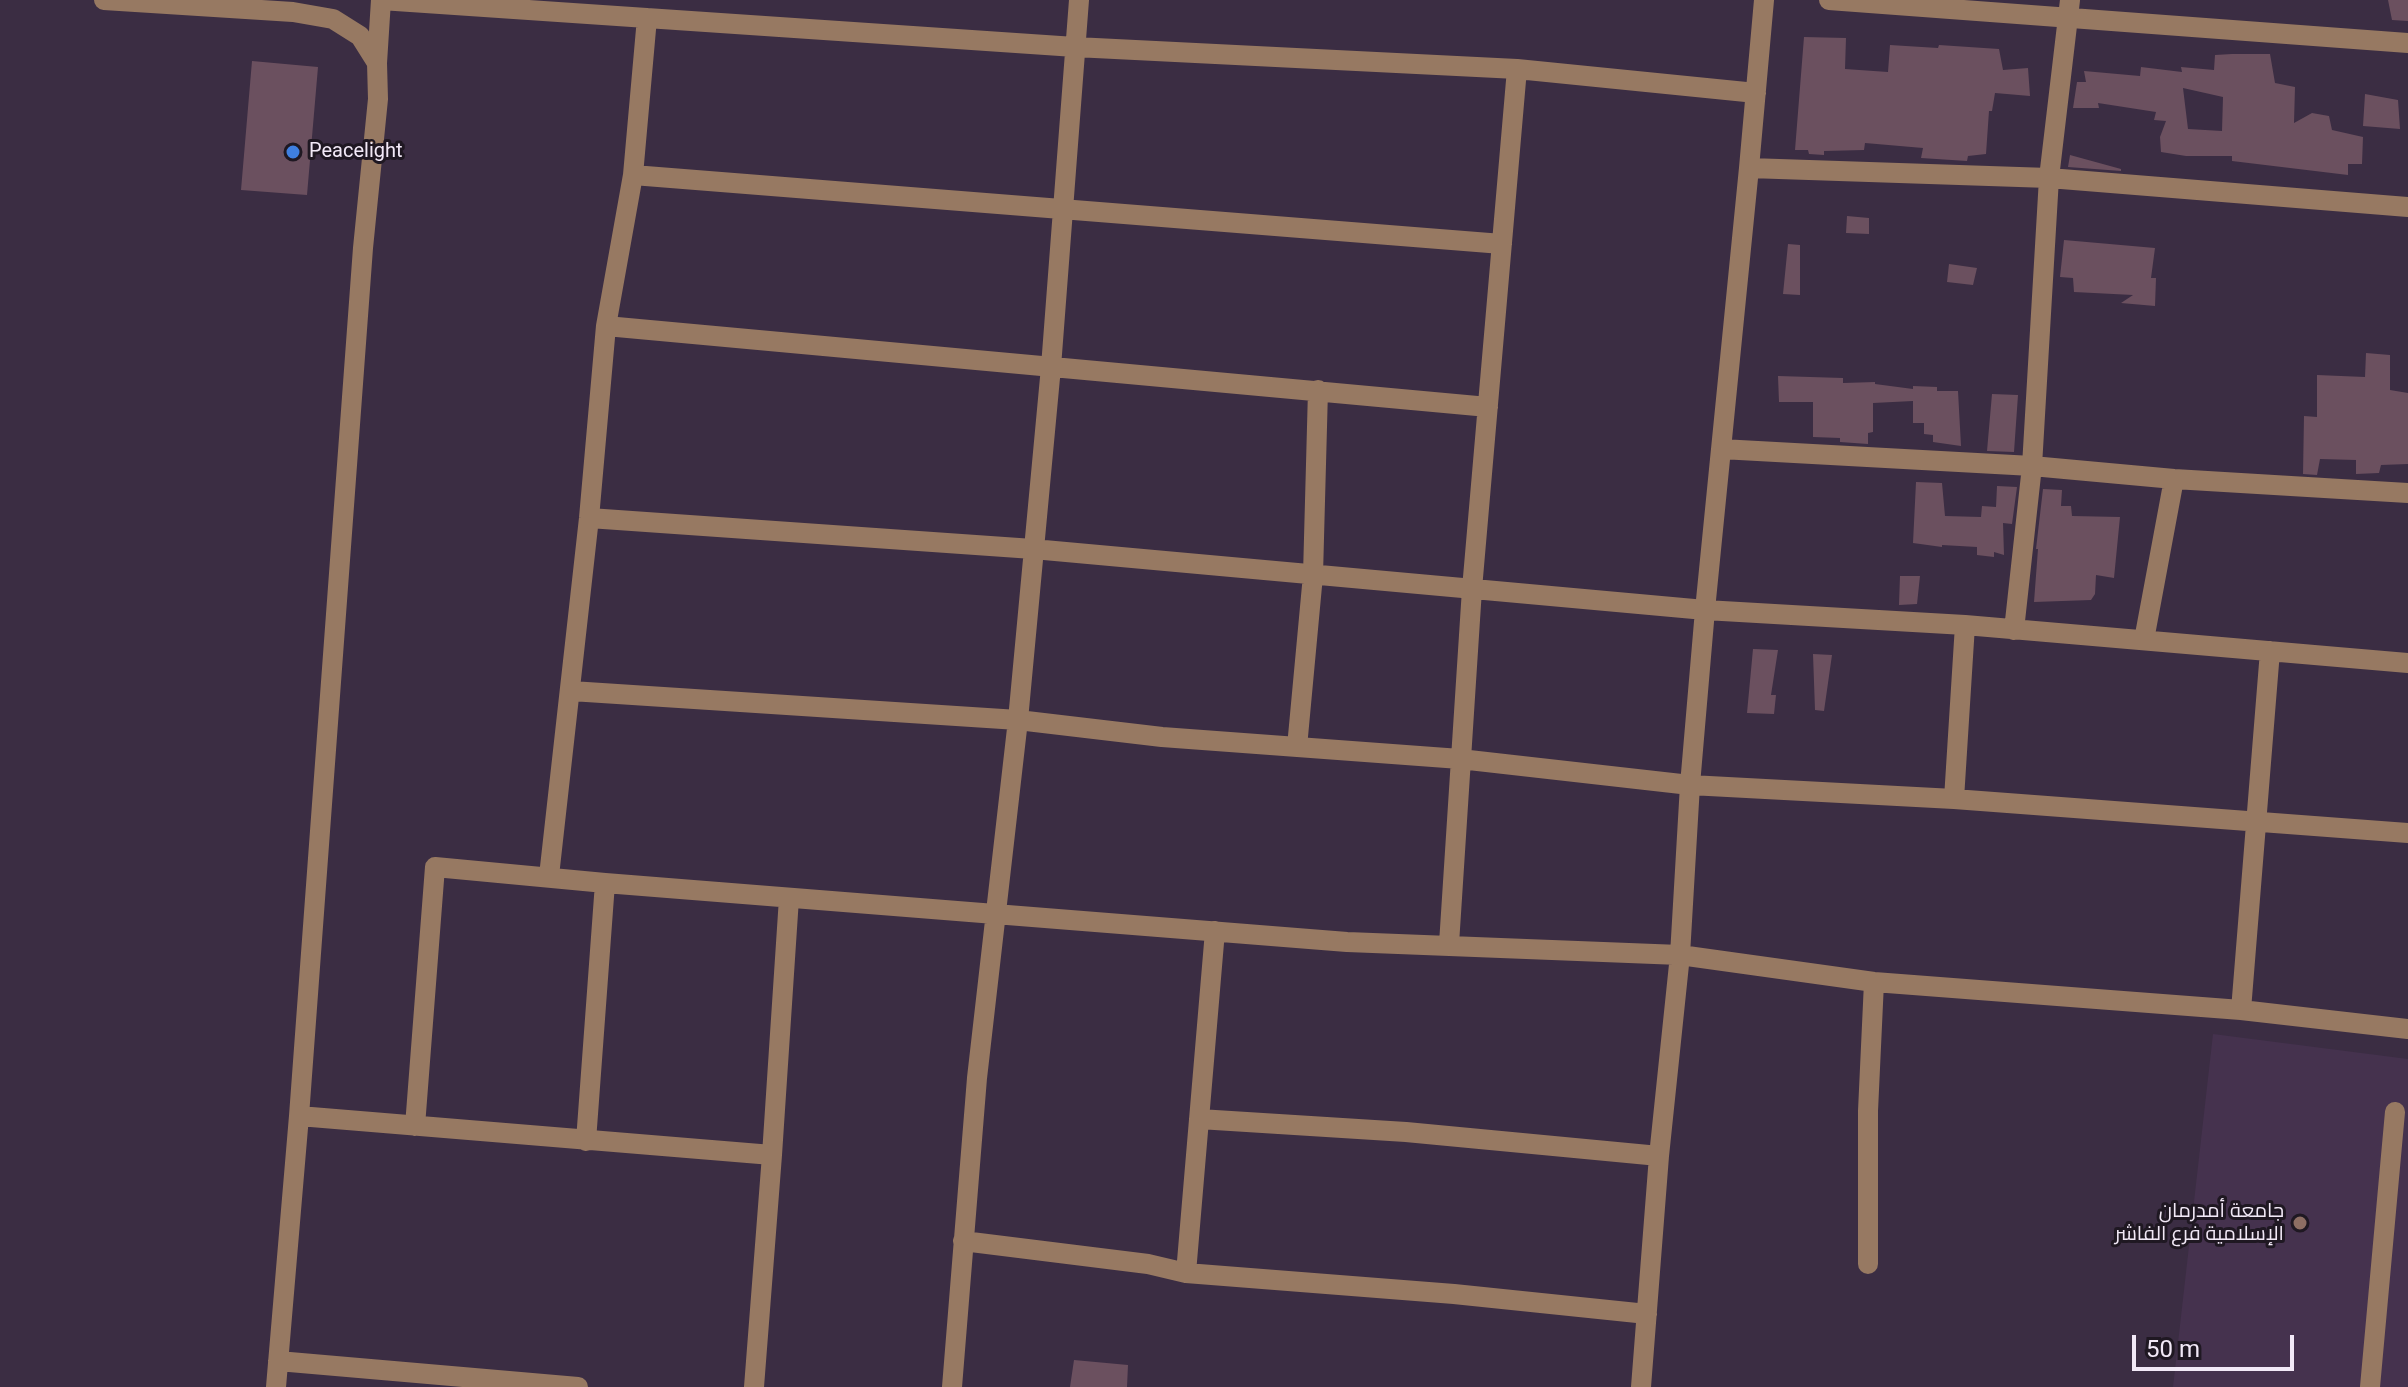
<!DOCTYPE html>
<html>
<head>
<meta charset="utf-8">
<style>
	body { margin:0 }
	#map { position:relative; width:2408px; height:1387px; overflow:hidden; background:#3b2d43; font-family:Roboto,sans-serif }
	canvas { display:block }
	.scale { position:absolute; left:2132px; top:1335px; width:162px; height:36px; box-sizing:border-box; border:4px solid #f2e9f7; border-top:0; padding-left:10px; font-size:24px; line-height:28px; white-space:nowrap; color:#f2e9f7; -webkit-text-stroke:6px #1f1822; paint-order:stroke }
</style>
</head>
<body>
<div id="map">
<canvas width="2408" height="1387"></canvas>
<div class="scale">50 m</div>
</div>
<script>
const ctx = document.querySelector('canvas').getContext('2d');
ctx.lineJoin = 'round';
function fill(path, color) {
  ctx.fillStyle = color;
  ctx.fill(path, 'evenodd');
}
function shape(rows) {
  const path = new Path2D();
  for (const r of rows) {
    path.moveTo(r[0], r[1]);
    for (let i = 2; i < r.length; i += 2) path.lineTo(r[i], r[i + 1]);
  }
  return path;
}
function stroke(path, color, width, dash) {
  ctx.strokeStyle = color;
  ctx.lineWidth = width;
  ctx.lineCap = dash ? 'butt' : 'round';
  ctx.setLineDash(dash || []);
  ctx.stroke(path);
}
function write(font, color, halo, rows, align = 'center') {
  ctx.font = font + ' Roboto,Cairo,sans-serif';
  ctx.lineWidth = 6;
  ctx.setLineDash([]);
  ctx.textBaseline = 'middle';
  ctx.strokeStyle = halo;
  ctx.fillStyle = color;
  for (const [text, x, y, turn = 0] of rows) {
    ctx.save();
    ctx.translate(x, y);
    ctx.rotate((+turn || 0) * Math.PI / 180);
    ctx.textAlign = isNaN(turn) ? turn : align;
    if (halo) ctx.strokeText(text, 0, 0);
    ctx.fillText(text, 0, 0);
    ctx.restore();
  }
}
const built = shape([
	[2213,1034,2408,1059,2408,1387,2173,1387]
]);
const building = shape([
	[2388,0,2408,0,2408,21,2392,20],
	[1804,37,1846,38,1845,69,1888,72,1890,45,1938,48,1939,45,1999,49,2003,70,2028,68,2030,96,1995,93,1992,111,1989,111,1986,154,1968,156,1967,161,1921,158,1923,148,1865,143,1864,150,1824,151,1824,155,1809,154,1808,150,1795,150],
	[2232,54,2270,54,2275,83,2295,87,2294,123,2312,113,2329,116,2332,130,2363,137,2362,164,2348,164,2348,175,2232,161,2232,156,2186,156,2161,152,2160,137,2166,121,2154,120,2156,112,2098,103,2099,108,2073,108,2077,82,2086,82,2084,71,2140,76,2141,67,2182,72,2181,67,2214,70,2215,55],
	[2183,88,2223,97,2222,131,2188,129],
	[252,61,318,67,307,195,241,190],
	[2365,94,2398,100,2400,129,2363,126],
	[2070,155,2121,169,2121,171,2068,167],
	[1847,216,1869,218,1869,234,1846,233],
	[2064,240,2155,248,2151,278,2156,278,2155,306,2121,303,2133,295,2074,292,2073,278,2060,277],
	[1788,244,1800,245,1800,295,1783,294],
	[1949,264,1977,268,1973,285,1947,282],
	[2366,353,2390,355,2390,390,2408,393,2408,464,2381,465,2379,473,2356,474,2356,460,2320,459,2317,475,2303,474,2304,416,2317,417,2317,375,2365,377],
	[1778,376,1843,378,1843,383,1875,382,1875,384,1913,389,1913,386,1937,387,1937,391,1958,391,1961,446,1933,442,1933,435,1924,434,1924,423,1913,423,1913,401,1873,403,1873,432,1868,433,1868,444,1840,442,1840,438,1813,437,1813,402,1779,402],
	[1992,394,2018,395,2014,452,1987,451],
	[1916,482,1942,483,1945,516,1981,517,1982,506,1996,507,1997,486,2017,487,2012,524,2003,523,2004,555,1994,552,1994,557,1977,555,1977,547,1942,545,1942,547,1913,543],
	[2043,489,2062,490,2061,506,2071,506,2072,516,2120,517,2114,578,2096,575,2095,594,2091,600,2034,602,2038,549,2036,549],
	[1900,576,1920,576,1917,604,1899,605],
	[1753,649,1778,650,1771,695,1776,695,1774,714,1747,713],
	[1813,654,1832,655,1824,711,1815,710],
	[1074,1360,1128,1365,1127,1387,1070,1387]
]);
const minor = shape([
	[104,0,293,12,333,19,360,36,377,63,378,99,363,248,299,1116,276,1387],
	[381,0,1075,47,1517,69,1756,93],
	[1829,0,2408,43],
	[377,63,381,0],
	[1749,168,2049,178,2408,207],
	[633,175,1502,244],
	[606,326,1488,407],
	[1721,449,2032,466,2174,479,2408,493],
	[589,518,1033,549,1705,610,1965,625,2408,663],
	[2014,630,2032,466,2049,178,2070,0],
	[2144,640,2174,479],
	[571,691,1018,720,1162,737,1460,759,1690,785,1954,799,2408,833],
	[1297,747,1313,575,1318,390],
	[1954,799,1965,625],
	[549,876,589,518,606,326,633,175,647,18],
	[1449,944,1472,589,1517,69],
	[2241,1010,2270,651],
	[299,1116,772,1155],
	[1199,1119,1406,1132,1659,1156],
	[415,1126,435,867,605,883,1347,942,1680,955,1874,982,2241,1010,2408,1029],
	[586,1141,605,883],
	[963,1241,1148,1264,1186,1273,1454,1294,1647,1314],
	[1868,1264,1868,1111,1874,982],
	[1186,1273,1215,931],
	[278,1361,578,1387],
	[754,1387,772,1155,789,898],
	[952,1387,977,1078,1018,720,1051,367,1079,0],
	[1641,1387,1659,1156,1680,955,1690,785,1705,610,1749,168,1764,0],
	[2370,1387,2395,1112]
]);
const markers = [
	[293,152,8,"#3f7fe0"],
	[2300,1223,8,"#8d6e63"]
];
const poiNames = [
	["Peacelight",309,152],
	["جامعة أمدرمان",2284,1212,"right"],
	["الإسلامية فرع الفاشر",2284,1235,"right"]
];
fill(built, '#45324e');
fill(building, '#6b505f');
stroke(minor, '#977962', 20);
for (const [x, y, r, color] of markers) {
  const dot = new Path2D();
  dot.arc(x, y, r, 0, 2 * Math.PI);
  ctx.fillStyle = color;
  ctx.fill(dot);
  stroke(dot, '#1f1822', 3);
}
write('20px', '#f2e9f7', '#1f1822', poiNames, 'left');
</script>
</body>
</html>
